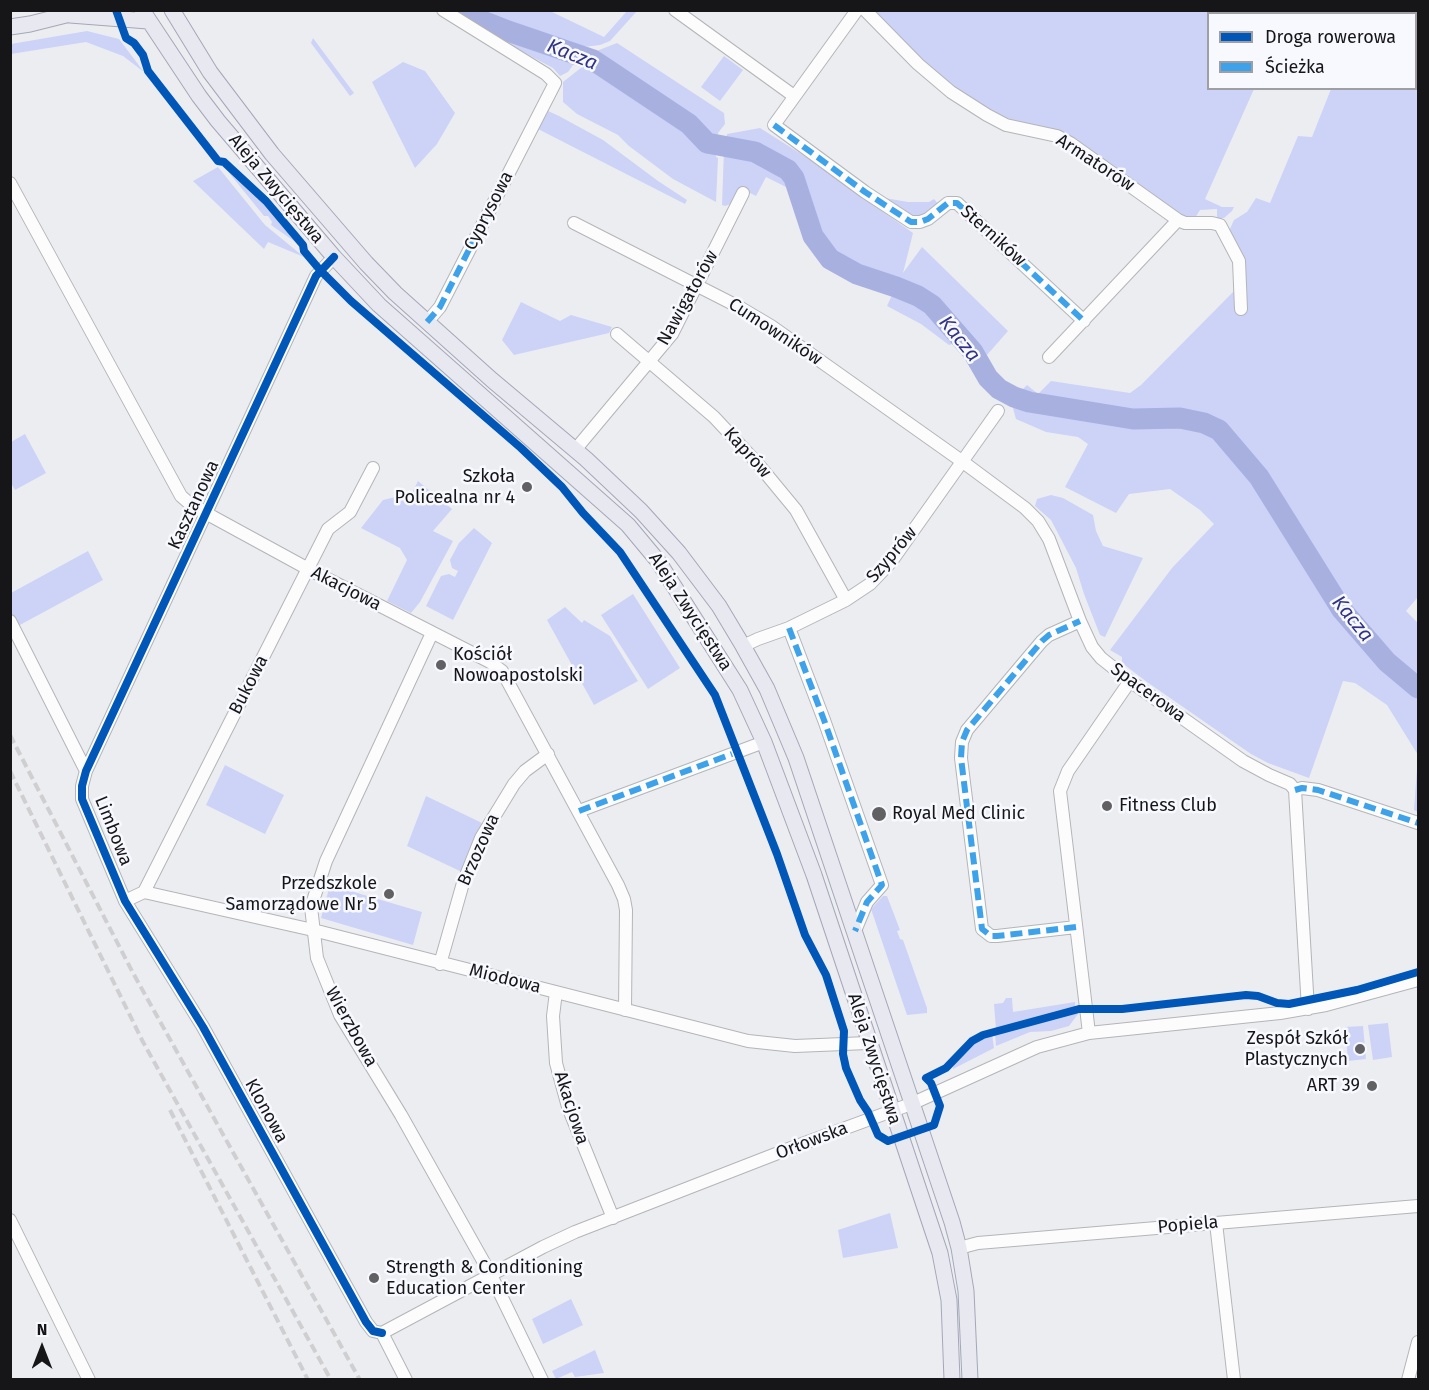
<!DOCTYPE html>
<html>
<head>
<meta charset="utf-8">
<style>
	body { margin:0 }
	#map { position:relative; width:1429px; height:1390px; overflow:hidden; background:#ecedf1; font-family:"Fira Sans",sans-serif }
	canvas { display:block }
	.frame { position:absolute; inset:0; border:12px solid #161618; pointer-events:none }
	.legend { position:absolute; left:1207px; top:12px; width:210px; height:78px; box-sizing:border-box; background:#f8f9ff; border:2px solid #9e9ea3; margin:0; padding:8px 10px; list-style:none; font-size:18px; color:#161618 }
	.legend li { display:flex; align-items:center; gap:12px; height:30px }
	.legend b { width:30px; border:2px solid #9e9ea3 }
	.north { position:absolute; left:12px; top:1318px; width:60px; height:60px; -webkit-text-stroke:4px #f8f9ff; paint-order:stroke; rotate:0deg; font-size:16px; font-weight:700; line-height:24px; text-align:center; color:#161618 }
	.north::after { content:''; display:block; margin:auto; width:21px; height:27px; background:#161618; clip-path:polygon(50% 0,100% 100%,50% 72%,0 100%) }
</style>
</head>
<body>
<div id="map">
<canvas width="1429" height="1390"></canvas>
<div class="frame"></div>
<ul class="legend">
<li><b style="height:8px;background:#0057b8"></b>Droga rowerowa</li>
<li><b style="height:8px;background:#3da2ea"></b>Ścieżka</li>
</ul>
<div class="north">N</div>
</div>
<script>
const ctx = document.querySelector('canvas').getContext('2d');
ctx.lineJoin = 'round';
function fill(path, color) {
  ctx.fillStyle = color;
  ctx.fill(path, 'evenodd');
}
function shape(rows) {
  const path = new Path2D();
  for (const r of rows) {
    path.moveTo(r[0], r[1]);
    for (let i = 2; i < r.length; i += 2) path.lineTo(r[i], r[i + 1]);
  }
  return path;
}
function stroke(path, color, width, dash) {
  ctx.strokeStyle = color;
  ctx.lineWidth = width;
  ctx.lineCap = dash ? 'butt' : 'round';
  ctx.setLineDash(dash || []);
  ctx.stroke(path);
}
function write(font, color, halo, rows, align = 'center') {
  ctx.font = font + ' "Fira Sans",sans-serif';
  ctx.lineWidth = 5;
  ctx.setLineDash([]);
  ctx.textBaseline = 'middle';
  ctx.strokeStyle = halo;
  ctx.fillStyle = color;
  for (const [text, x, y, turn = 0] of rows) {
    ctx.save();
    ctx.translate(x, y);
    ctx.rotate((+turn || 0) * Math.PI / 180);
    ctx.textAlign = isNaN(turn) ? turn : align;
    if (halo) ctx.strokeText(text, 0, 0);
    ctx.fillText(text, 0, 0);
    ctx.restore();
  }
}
const green = shape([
	[451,11,462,11,489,27,578,58,568,72,560,76,553,68,506,43],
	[473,11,550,11,604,37,627,11,637,11,610,41,600,45,584,47,581,53,511,29,490,21],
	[872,11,1291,11,1289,14,1208,14,1208,88,1254,89,1205,199,1222,207,1234,207,1232,211,1224,218,1217,218,1217,209,1200,210,1195,218,1186,218,1070,136,1051,128,1031,125,1006,118,986,109,941,80],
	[1346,11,1418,11,1418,597,1406,611,1418,623,1418,812,1414,810,1418,755,1387,705,1355,683,1343,681,1309,778,1268,763,1251,754,1147,682,1122,663,1122,657,1110,650,1172,568,1214,524,1200,510,1170,489,1129,494,1116,513,1065,487,1088,444,1078,437,1046,432,1016,419,1011,401,1027,385,1038,394,1051,381,1130,393,1141,385,1236,289,1244,289,1229,231,1234,220,1247,212,1256,198,1270,203,1298,136,1312,137,1331,89,1416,88,1416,14,1345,13],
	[87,31,119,39,144,72,123,56,86,42,11,54,11,44],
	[313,38,354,93,350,96,311,43],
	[617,43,724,113,725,124,718,133,717,143,708,140,695,125,664,103,633,85,589,54],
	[724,56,743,70,720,101,701,87],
	[583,61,615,78,686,127,705,146,715,148,716,157,718,158,716,202,673,179,629,146,618,135,577,114,563,102,563,82,582,67],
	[403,62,425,71,455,113,437,144,415,168,372,82],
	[548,111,559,116,603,140,658,181,687,200,685,204,538,129],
	[760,128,806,157,913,233,903,273,922,247,1008,331,987,355,970,338,949,345,921,324,887,306,897,284,837,255,827,245,811,204,798,180,798,175,790,168,754,149,725,145,727,134],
	[724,150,748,153,784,171,794,185,792,190,766,177,756,196,740,188,731,204,725,206,722,205],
	[222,162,255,194,301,246,271,225,272,222,268,216,264,216,221,163],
	[218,167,265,225,304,257,268,242,264,249,193,181],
	[885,198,908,202,929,202,934,199,940,206,932,213,913,218],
	[521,302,560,321,571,315,612,327,609,333,514,355,502,340],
	[25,434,46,473,15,490,11,483,11,442],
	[418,481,452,509,433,531,453,541,420,602,411,613,387,601,407,560,400,548,361,528,383,500,412,493],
	[1051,495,1063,498,1093,515,1096,531,1103,546,1143,558,1105,637,1100,635,1084,594,1076,568,1062,541,1051,520,1035,506,1037,499],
	[474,528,492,543,453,620,426,606,441,576,449,574,455,577,458,571,452,568,450,560,459,543],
	[88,551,103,580,18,626,11,613,11,593],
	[633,594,680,668,648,689,601,615],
	[565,607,582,623,584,620,610,636,638,681,594,705,547,620],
	[225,765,284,795,265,834,206,805],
	[426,796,482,823,462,872,407,846],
	[330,885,422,912,413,945,321,918],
	[883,896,887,896,900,930,897,931,900,939,903,940,927,1008,927,1013,907,1015,871,909],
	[1006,998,1012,998,1013,1012,1075,1002,1075,1008,996,1029,994,1004,1003,1003],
	[1077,1010,1078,1014,1069,1026,1051,1031,1030,1032,996,1046,995,1033],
	[1388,1023,1392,1057,1373,1060,1368,1025],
	[1363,1026,1366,1059,1348,1061,1345,1027],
	[992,1034,994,1048,953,1069,954,1062,973,1042],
	[890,1213,898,1248,843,1258,838,1230],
	[571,1299,583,1325,543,1344,532,1319],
	[595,1350,604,1373,575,1377,572,1372,556,1379,552,1371]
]);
const river = shape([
	[467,10,480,20,508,31,593,60,689,124,707,143,755,152,788,170,794,178,813,236,830,259,857,274,896,287,918,296,932,305,973,352,988,378,999,389,1014,397,1029,402,1133,419,1180,418,1204,423,1219,430,1259,477,1342,610,1387,662,1418,688]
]);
const minor = shape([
	[675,10,794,96],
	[857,10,774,125,865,192,911,222,920,222,928,219,948,203,957,203,1084,321],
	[865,10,918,64,951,92,987,115,1006,125,1057,136,1070,143,1178,220,1185,223,1212,223,1220,225,1239,261,1241,309],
	[10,183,181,496,189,503,213,517,312,571,490,662,502,671,618,885,624,899,626,910,625,1010],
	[574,223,739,307,771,326,963,462,1025,508,1038,521,1049,539,1080,621,1092,647,1101,658,1130,681,1243,761,1269,775,1290,784,1295,790],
	[334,257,316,276,266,384,86,771,82,786,82,799,125,901,203,1027,366,1322,373,1331,382,1333],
	[427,322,440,307,555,83,546,74,443,10],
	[617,334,714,417,758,464,796,510,846,600],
	[1049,357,1178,220],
	[575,450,672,334,743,193],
	[10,621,86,771],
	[789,628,824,720,882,885,867,902,855,931],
	[432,633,326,861,311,907,317,958,340,1015,401,1115,491,1275,542,1380],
	[743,646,758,639,789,628,846,600,870,584,891,562,998,411],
	[1295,790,1308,1009],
	[1295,790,1302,788,1318,790,1418,823],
	[579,811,764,742],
	[144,892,313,930,748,1041,795,1046,868,1043],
	[125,901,144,892,328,529,350,512,373,468],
	[1076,927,997,936,991,936,982,929,961,758,962,742,967,730,1042,641,1049,635,1080,621],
	[440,964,463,883,481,838,514,784,525,771,548,754],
	[556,992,553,1016,556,1063,568,1107,613,1218],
	[1089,1033,1060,791,1068,771,1130,681],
	[10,1220,89,1380],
	[1216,1223,1234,1380],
	[959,1248,978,1243,1418,1206],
	[382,1333,543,1247,575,1232,791,1148,911,1104,1037,1047,1089,1033,1280,1013,1326,1005,1418,980],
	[382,1333,406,1380],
	[1408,1380,1418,1342]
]);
const major = shape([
	[142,10,199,96,218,121,334,257,379,305,628,525,658,561,740,690,764,742,814,875,940,1253,949,1300,952,1380],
	[172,10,210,72,272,154,366,263,395,293,492,380,586,459,641,511,679,553,719,606,743,646,767,689,796,758,952,1222,959,1248,966,1291,970,1380],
	[70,15,148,21],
	[10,27,30,24,78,12]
]);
const rail = shape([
	[10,735,133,973,360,1380],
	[10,771,143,1042,331,1380],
	[170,1110,308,1380]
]);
const quiet = shape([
	[774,125,865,192,911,222,920,222,928,219,948,203,957,203,1084,321],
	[427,322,440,307,490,208],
	[789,628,824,720,882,885,867,902,855,931],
	[1295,790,1302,788,1318,790,1418,823],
	[579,811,732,754],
	[1076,927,997,936,991,936,982,929,961,758,962,742,967,730,1042,641,1049,635,1080,621]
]);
const cycleway = shape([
	[116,10,126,38,134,43,143,55,148,71,218,161,224,162,266,201,303,245,304,251,320,270,351,301,521,448,562,487,583,513,620,552,715,695,777,854,805,935,826,975,844,1031,843,1054,846,1068,860,1100,868,1112,878,1135,888,1141,934,1125,940,1106,931,1083,926,1078,946,1068,972,1041,983,1035,1079,1009,1122,1009,1246,995,1258,996,1277,1003,1289,1004,1357,990,1418,972],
	[334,257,316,276,266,384,86,771,82,786,82,799,125,901,203,1027,366,1322,373,1331,382,1333]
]);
const markers = [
	[527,487,6,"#616164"],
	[441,665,6,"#616164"],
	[1107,806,6,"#616164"],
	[879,814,8,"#616164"],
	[389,894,6,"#616164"],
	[1360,1049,6,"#616164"],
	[1372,1086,6,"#616164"],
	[374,1278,6,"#616164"]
];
const streetNames = [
	["Armatorów",1095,163,33],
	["Aleja Zwycięstwa",276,189,50],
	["Cyprysowa",489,211,-63],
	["Sterników",993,236,42],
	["Nawigatorów",688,298,-61],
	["Cumowników",775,332,33],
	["Kaprów",747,453,48],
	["Kasztanowa",194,505,-65],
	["Szyprów",892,555,-50],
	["Akacjowa",346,589,27],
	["Aleja Zwycięstwa",690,612,57],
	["Bukowa",249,685,-63],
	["Spacerowa",1148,693,36],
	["Limbowa",113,831,68],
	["Brzozowa",479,850,-66],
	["Miodowa",505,979,14],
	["Wierzbowa",351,1027,61],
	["Aleja Zwycięstwa",874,1059,72],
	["Akacjowa",571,1108,72],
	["Klonowa",266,1111,61],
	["Orłowska",812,1141,-21],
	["Popiela",1188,1225,-5]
];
const poiNames = [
	["Szkoła",515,477],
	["Policealna nr 4",515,498],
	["Kościół",453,655,"left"],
	["Nowoapostolski",453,676,"left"],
	["Fitness Club",1119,806,"left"],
	["Royal Med Clinic",892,814,"left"],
	["Przedszkole",377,884],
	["Samorządowe Nr 5",377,905],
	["Zespół Szkół",1348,1039],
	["Plastycznych",1348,1060],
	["ART 39",1360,1086],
	["Strength & Conditioning",386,1268,"left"],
	["Education Center",386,1289,"left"]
];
const waterNames = [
	["Kacza",572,55,22],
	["Kacza",959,339,51],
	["Kacza",1352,619,51]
];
fill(green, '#ccd3f7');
stroke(river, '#a8b0e0', 21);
stroke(minor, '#b4b5b8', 14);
stroke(major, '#a5a7b8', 17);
stroke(minor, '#fcfcfd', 12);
stroke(major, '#e8e8f1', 15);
stroke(rail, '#cfcfd1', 4, [9, 4.5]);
stroke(quiet, '#3da2ea', 6, [12, 6]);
stroke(cycleway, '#0057b8', 8);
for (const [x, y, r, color] of markers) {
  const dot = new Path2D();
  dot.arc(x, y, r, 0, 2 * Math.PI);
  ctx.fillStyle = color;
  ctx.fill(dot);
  stroke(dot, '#f8f9ff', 2);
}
write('18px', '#161618', '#f8f9ff', streetNames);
write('18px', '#161618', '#f8f9ff', poiNames, 'right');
write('italic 20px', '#313482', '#f8f9ff', waterNames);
</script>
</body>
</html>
